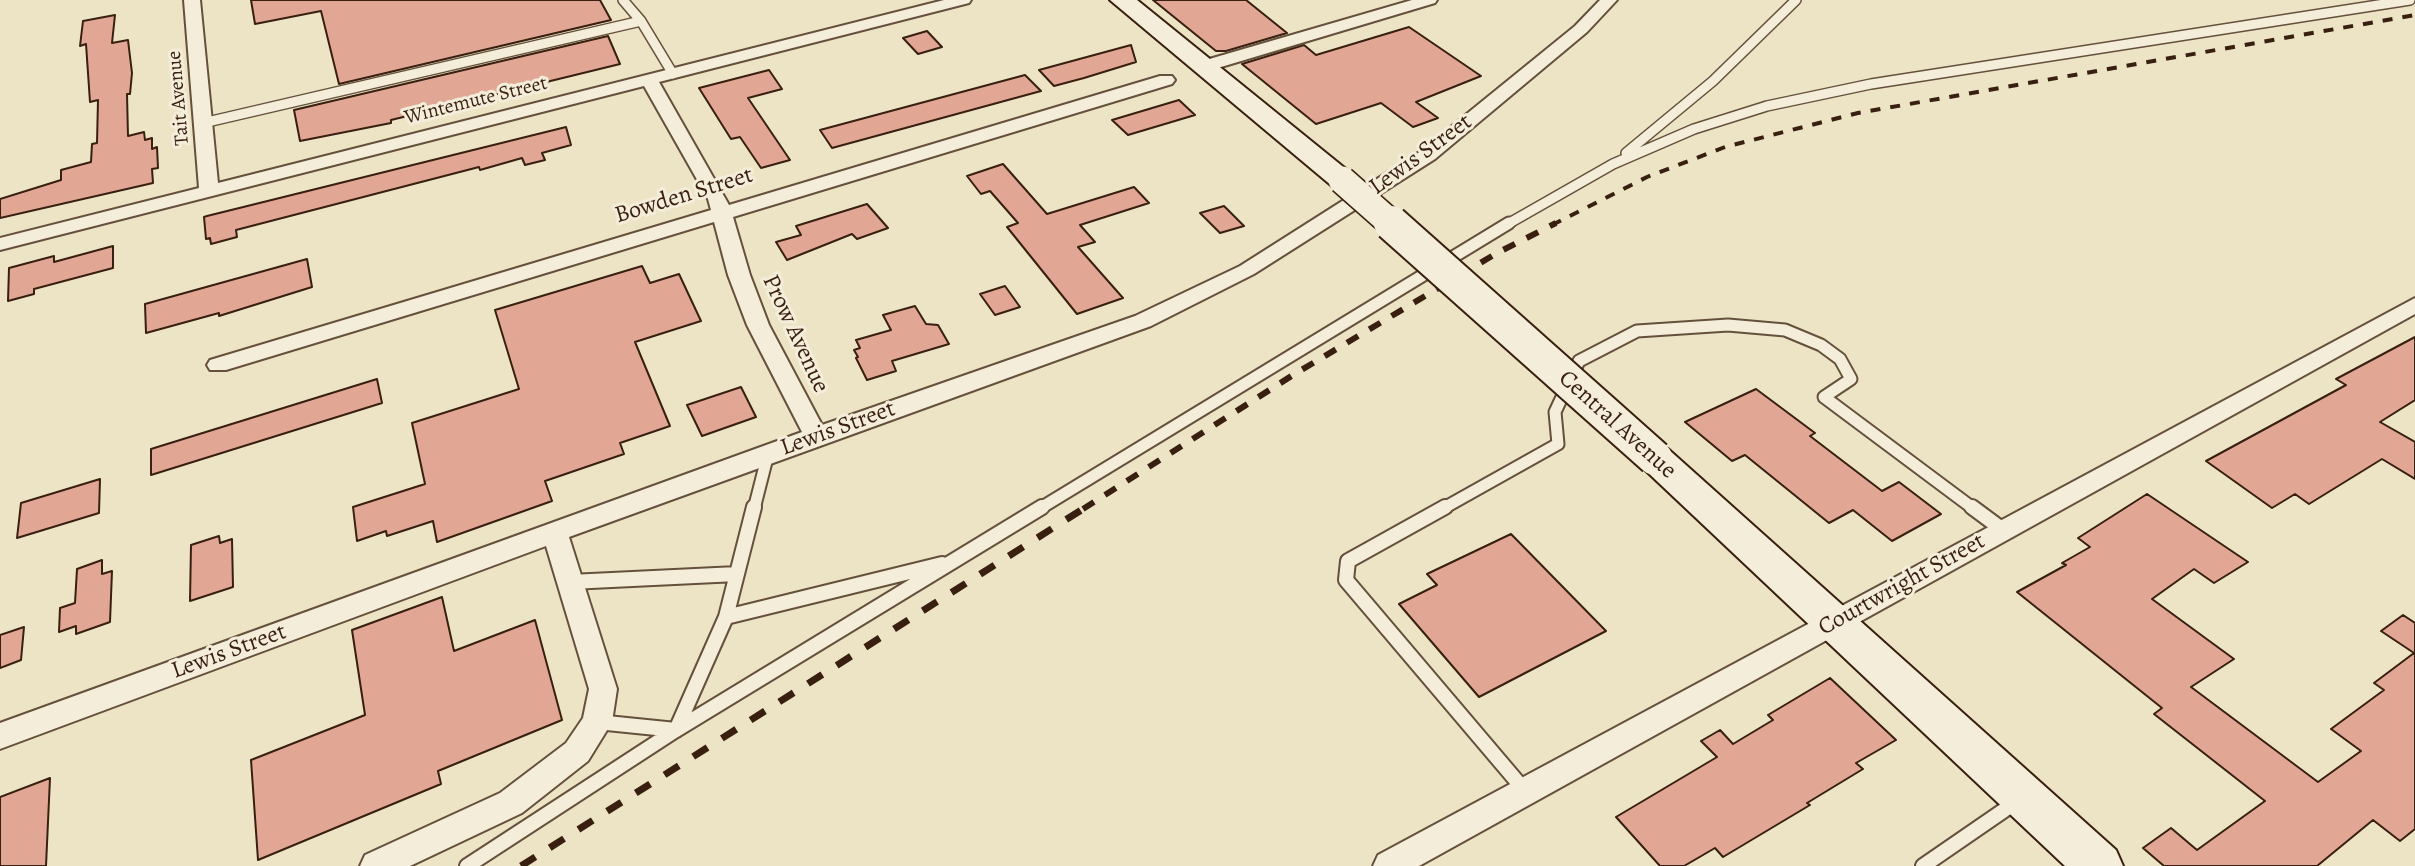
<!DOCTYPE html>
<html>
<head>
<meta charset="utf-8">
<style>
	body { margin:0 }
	canvas { display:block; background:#ece4c5 }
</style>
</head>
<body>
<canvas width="2415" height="866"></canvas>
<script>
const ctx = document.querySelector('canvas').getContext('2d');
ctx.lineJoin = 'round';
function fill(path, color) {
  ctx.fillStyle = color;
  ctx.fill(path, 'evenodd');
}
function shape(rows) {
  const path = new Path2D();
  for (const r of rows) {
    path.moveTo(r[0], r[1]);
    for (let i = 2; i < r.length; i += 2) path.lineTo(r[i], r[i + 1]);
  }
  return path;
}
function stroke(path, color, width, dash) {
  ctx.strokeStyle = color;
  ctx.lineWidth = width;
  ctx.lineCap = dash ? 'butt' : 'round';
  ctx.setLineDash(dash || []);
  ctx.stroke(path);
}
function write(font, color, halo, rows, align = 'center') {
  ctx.font = font + ' Alegreya,serif';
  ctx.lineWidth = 6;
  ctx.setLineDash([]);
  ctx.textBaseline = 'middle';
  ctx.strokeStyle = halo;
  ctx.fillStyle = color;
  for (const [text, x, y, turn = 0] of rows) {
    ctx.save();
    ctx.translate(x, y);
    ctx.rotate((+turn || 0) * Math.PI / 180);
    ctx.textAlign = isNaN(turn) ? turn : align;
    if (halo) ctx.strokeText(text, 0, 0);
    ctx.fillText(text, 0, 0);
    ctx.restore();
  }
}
const building = shape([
	[251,0,600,0,611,20,339,84,321,11,255,24,251,0],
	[1153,0,1246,0,1287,33,1226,51,1216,51,1153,0],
	[115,15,112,43,128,40,132,73,130,94,127,94,128,136,144,132,145,140,152,138,152,149,157,147,158,168,152,169,153,183,0,218,0,199,61,180,61,170,91,162,92,144,97,143,98,100,90,102,86,44,80,46,83,21,115,15],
	[1409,27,1481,76,1416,102,1438,118,1413,127,1381,103,1316,124,1242,64,1304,45,1316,55,1409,27],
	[927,31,942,47,918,54,903,38,927,31],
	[608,36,620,64,391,120,391,123,300,141,294,110,608,36],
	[1131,45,1136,62,1084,78,1054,86,1039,70,1131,45],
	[769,70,782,89,748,98,790,160,761,168,740,137,731,139,699,88,769,70],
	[1025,75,1041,91,832,148,820,130,1025,75],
	[1179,100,1195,115,1128,135,1112,120,1179,100],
	[566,127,571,145,542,153,545,160,525,165,522,158,480,170,479,167,236,230,237,237,211,244,210,238,206,239,204,217,207,216,566,127],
	[1003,164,1047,214,1134,187,1149,203,1080,225,1095,242,1078,247,1123,298,1077,314,1007,227,1018,223,990,191,981,194,967,176,1003,164],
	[867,204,888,228,857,239,852,234,787,260,776,242,801,235,796,226,867,204],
	[1224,206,1244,226,1220,233,1200,213,1224,206],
	[113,246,113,268,34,289,34,294,8,301,9,268,54,256,54,262,113,246],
	[307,259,312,287,219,316,219,313,146,333,145,304,307,259],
	[642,266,650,283,679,274,701,321,635,342,670,426,620,443,624,454,545,481,552,501,437,542,433,521,387,536,386,531,357,541,353,507,425,484,412,423,519,389,495,310,642,266],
	[1005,286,1020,307,995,315,980,294,1005,286],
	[915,306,926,324,938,325,949,344,892,361,896,371,867,380,856,358,858,357,854,350,860,348,856,340,891,330,883,315,915,306],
	[2415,337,2415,400,2380,422,2415,442,2415,479,2382,459,2309,504,2295,494,2272,508,2206,461,2346,385,2336,379,2415,337],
	[377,379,382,403,151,475,151,449,377,379],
	[741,387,756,417,702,436,687,405,741,387],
	[1756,389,1815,433,1810,436,1882,491,1899,482,1941,514,1892,541,1853,510,1829,523,1745,455,1732,461,1685,422,1756,389],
	[100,479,99,513,17,538,21,503,100,479],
	[2147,494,2248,562,2214,583,2194,569,2152,599,2234,659,2191,687,2318,782,2361,751,2331,729,2384,690,2374,683,2414,653,2381,631,2403,615,2415,623,2415,829,2400,841,2373,820,2317,866,2164,866,2143,848,2171,828,2197,850,2265,801,2154,714,2162,708,2017,592,2066,565,2062,563,2090,547,2078,538,2147,494],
	[1511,534,1606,631,1479,697,1399,604,1437,585,1427,574,1511,534],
	[219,536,220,543,232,539,233,587,190,601,191,545,219,536],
	[102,560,102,574,112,571,110,622,76,634,76,626,59,632,60,608,75,603,77,569,102,560],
	[442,597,454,651,535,620,562,720,438,771,441,784,258,860,251,760,365,715,352,630,442,597],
	[24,627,21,660,0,668,0,635,24,627],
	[1830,678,1896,740,1856,763,1863,769,1807,803,1810,805,1723,857,1715,848,1684,866,1660,866,1616,817,1717,757,1701,741,1720,730,1733,744,1773,720,1768,715,1830,678],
	[50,778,46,866,0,866,0,797,50,778]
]);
const serviceFar2 = shape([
	[623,0,641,21,673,74],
	[203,123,641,21],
	[1626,153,1713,81,1796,0],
	[1506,225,1613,164,1694,129,1767,106,1871,84,2410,0]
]);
const serviceFar1 = shape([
	[754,509,768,454],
	[1039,509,1509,223],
	[1442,509,1558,444,1555,412,1579,361,1637,331,1728,325,1785,330,1821,345,1840,359,1851,379,1824,397,1974,509]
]);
const service = shape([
	[1445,507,1348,561,1346,580,1526,792],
	[1972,507,2003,530],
	[570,582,737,574],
	[726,617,942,564],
	[597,722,676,730,726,617,754,507],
	[467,866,676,730,1042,507],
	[1923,866,2016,802]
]);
const minor = shape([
	[184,0,200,0,218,183,944,0,971,0,969,3,659,82,729,205,1160,76,1172,76,1175,80,1172,84,733,217,750,275,769,325,822,425,1135,316,1240,266,1421,151,1575,26,1600,0,1617,0,1587,32,1435,159,1254,274,1151,326,569,537,617,689,612,722,588,761,522,813,410,866,360,866,365,855,500,793,566,743,583,718,589,689,546,546,0,749,0,723,802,432,747,325,728,275,714,222,226,370,210,370,207,365,210,360,711,210,708,199,644,86,0,250,0,238,199,188,184,0],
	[1412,0,1437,0,1435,3,1211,70,1205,71,1196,66,1199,62,1412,0],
	[2415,298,2415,314,1419,866,1373,866,1378,855,2415,298]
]);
const secondary = shape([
	[1110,0,1137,0,1352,174,1356,180,1352,186,1342,189,1332,186,1110,0],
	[1655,445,1668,449,2116,850,2123,866,2065,866,1642,467,1637,458,1642,449,1655,445]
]);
const railFar2 = shape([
	[1552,225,1647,177,1725,147,1858,113,2415,15]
]);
const railFar1 = shape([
	[1083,509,1293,375,1497,253,1556,223]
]);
const rail = shape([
	[521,866,1086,507]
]);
const secondaryBridgeFar1 = shape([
	[1342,180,1393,225]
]);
const secondaryBridge = shape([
	[1391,223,1655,458]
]);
const farStreetnames = [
	["Tait Avenue",179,98,-95],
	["Wintemute Street",476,101,-14]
];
const streetNames = [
	["Lewis Street",1421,155,-36],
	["Bowden Street",684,196,-17],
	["Prow Avenue",795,334,65],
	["Central Avenue",1617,425,42],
	["Lewis Street",838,429,-20],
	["Courtwright Street",1902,585,-29],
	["Lewis Street",229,652,-20]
];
fill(building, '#e1a794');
stroke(building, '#381f0f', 2);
stroke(serviceFar2, '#65503c', 12);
stroke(serviceFar1, '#65503c', 15);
stroke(service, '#65503c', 18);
stroke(minor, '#65503c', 4);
stroke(secondary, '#381f0f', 4);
stroke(serviceFar2, '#f3edd9', 9);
stroke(serviceFar1, '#f3edd9', 11);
stroke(service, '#f3edd9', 14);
fill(minor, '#f3edd9');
fill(secondary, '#f3edd9');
stroke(railFar2, '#381f0f', 4, [10, 10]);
stroke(railFar1, '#381f0f', 6, [13, 13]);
stroke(rail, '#381f0f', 7, [17, 17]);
stroke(secondaryBridgeFar1, '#381f0f', 30, []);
stroke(secondaryBridge, '#381f0f', 38, []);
stroke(secondaryBridgeFar1, '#f3edd9', 27);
stroke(secondaryBridge, '#f3edd9', 34);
write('20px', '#381f0f', '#f3edd9', farStreetnames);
write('24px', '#381f0f', '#f3edd9', streetNames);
</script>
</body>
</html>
